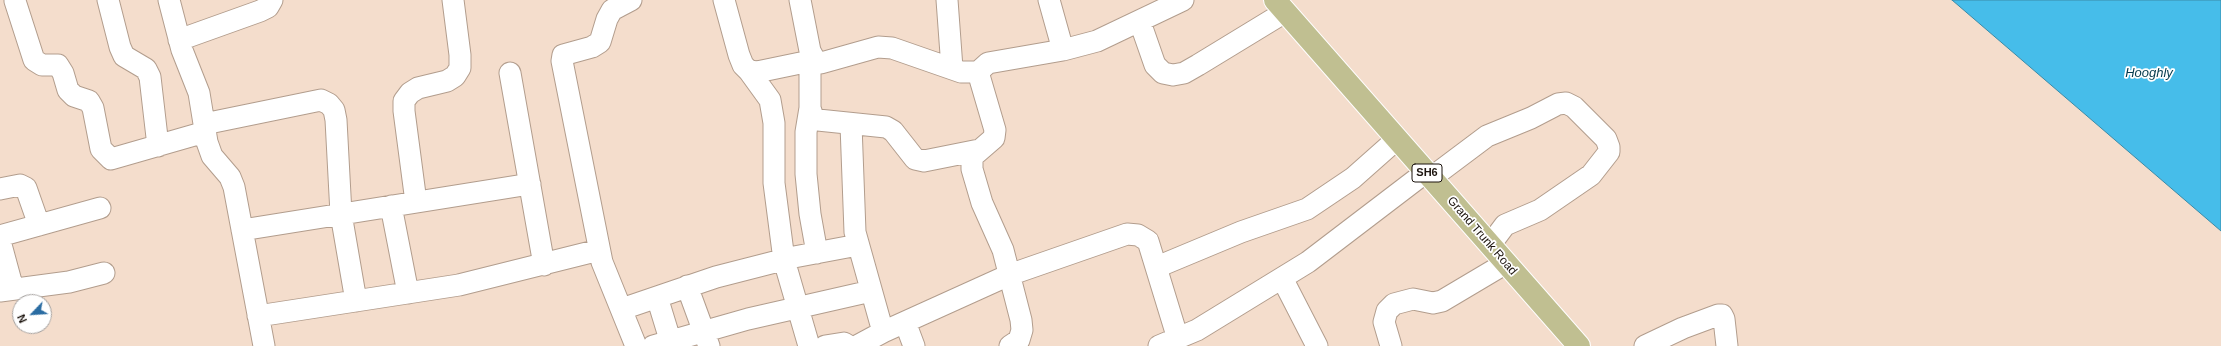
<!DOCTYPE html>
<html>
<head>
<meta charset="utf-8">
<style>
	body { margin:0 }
	#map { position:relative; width:2221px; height:346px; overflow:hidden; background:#f4ddcc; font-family:Helvetica,sans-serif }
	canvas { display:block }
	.north { position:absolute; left:12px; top:294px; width:40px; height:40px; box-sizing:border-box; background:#fff; border:1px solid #a5a19f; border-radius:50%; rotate:245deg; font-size:11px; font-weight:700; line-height:16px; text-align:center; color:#1d150f }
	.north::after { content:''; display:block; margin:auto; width:14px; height:18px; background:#2a6ca2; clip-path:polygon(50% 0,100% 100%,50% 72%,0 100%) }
</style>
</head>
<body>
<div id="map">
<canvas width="2221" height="346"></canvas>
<div class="north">N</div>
</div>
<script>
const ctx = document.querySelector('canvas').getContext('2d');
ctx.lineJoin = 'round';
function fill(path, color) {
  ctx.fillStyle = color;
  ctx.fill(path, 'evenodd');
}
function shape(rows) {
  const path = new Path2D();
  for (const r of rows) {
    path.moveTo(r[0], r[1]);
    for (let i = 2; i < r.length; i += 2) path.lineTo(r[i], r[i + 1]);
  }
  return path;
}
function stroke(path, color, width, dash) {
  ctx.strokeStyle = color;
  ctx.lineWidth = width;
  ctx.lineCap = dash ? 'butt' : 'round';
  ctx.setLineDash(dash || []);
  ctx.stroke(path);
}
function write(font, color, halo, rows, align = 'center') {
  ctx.font = font + ' Helvetica,sans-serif';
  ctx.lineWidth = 3.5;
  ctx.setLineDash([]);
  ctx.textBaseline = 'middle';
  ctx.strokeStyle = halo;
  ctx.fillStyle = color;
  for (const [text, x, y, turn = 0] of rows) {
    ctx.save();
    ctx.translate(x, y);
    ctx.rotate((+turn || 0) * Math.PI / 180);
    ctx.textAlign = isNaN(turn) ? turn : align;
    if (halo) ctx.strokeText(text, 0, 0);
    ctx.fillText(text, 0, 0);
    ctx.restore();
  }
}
const water = shape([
	[1952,0,2221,0,2221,231,1952,0]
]);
const street = shape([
	[108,0,120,47,124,56,146,69,150,77,158,146],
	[169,0,182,50,199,93,207,142,212,156,230,177,234,187,264,346],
	[631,0,612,10,607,19,600,42,592,47,563,55,562,61,602,262,636,346],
	[724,0,739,55,743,65,749,71,757,72,810,61],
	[800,0,810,51,815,60,821,63,878,47,892,48,961,72,978,72],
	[947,0,952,68],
	[1049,0,1063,50],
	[15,1,34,60,42,65,58,65,63,73,68,90,74,96,89,101,93,108,101,149,111,159,205,132],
	[1140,22,1155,65,1163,73,1173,75,1184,73,1198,65,1285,12],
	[179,40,260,11,268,7,272,0],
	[810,51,810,108,813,117,818,120,886,127,893,131,915,159,924,161,979,150],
	[749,71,770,100,774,123,774,183,784,260,809,346],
	[510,73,544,265],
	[810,108,806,132,806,174,810,214,817,253],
	[204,124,321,100,329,104,334,110,336,120,341,214,356,301],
	[851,125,855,232,883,332],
	[1431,178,1487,136,1531,118,1558,104,1566,103,1574,107,1606,139,1609,147,1609,152,1591,175,1540,210,1505,225,1490,245],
	[0,189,20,185,26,188,39,225],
	[416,202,404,111,404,101,410,93,418,88,447,81,455,76,460,68,460,55,453,0],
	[391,206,408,293],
	[242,230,530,184],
	[0,236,100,208],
	[0,241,13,289],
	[1157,267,1241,232,1307,209,1353,178,1397,139],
	[1282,278,1317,346],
	[687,286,709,346],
	[0,291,69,282,104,273],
	[657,297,672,346],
	[622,309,716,277,794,257,858,245],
	[258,316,459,285,599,250],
	[905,322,914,346],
	[653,346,748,319,871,291],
	[825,346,844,343,849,346],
	[857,346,883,332,1009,275,1127,234,1138,235,1148,241,1178,339],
	[1010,346,1019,340,1022,330,1021,320,1003,250,982,203,972,169,972,157,994,138,995,130,978,72,988,63,1063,50,1097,41,1183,0],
	[1159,346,1197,330,1308,262,1426,172],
	[1391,346,1384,322,1387,311,1394,304,1413,299,1433,303,1442,301,1506,263],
	[1645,346,1683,328,1718,315,1722,315,1724,319,1727,346]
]);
const primary = shape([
	[1275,0,1579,346]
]);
const shields = [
	[1427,173,30]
];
const shieldNames = [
	["SH6",1427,173]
];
const streetNames = [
	["Grand Trunk Road",1482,236,49]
];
const waterNames = [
	["Hooghly",2149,73]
];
fill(water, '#46bdea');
stroke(water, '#3a8ba8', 1);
stroke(street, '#b29d8d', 23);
stroke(primary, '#fff', 24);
stroke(street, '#fff', 21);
stroke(primary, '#c0bf91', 22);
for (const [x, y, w] of shields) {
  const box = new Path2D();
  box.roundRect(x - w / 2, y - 9, w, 18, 3);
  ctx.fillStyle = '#fff';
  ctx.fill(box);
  stroke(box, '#1d150f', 1);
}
write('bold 11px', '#1d150f', null, shieldNames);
write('12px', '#1d150f', '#fff', streetNames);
write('italic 13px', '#053b4d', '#fff', waterNames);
</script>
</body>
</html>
